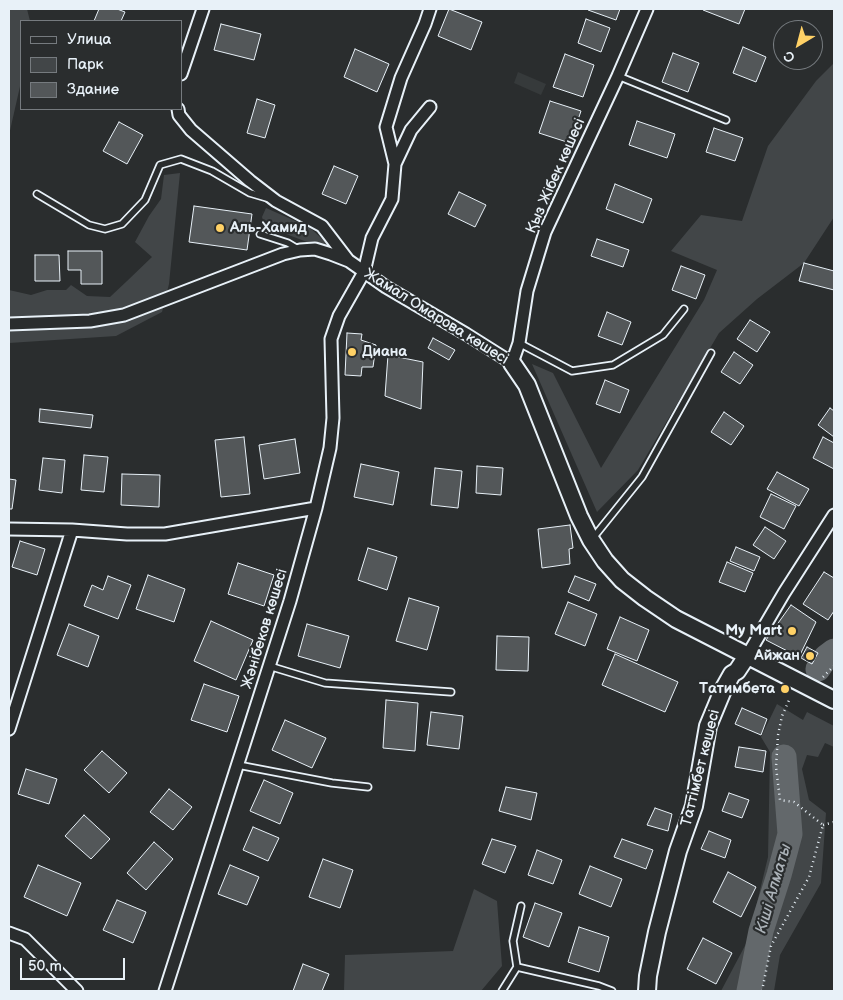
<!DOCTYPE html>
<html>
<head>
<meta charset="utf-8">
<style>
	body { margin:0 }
	#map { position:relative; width:843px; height:1000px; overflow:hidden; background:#2a2d2e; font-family:"Balsamiq Sans",sans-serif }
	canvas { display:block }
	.frame { position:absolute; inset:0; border:10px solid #e8f1f8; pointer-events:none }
	.legend { position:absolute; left:20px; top:20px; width:162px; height:90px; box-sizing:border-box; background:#2a2d2e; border:1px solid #767b7f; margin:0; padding:6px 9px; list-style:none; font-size:15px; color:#e8f1f8 }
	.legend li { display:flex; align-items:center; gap:10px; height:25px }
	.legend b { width:25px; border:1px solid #767b7f }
	.north { position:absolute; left:773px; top:20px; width:50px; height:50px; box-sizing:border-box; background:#2a2d2e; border:1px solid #767b7f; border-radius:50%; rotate:217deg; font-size:14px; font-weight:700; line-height:20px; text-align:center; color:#e8f1f8 }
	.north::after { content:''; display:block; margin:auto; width:18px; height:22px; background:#ffd166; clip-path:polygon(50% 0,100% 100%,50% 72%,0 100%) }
	.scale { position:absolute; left:20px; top:958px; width:105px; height:22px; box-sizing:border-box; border:2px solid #e8f1f8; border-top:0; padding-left:6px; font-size:15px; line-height:18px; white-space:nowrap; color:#e8f1f8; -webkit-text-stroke:4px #2a2d2e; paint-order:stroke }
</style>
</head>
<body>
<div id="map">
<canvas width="843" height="1000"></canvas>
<div class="frame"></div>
<ul class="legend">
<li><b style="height:6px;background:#2a2d2e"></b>Улица</li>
<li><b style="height:14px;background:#424648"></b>Парк</li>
<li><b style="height:14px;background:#535759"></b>Здание</li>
</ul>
<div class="north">С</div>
<div class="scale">50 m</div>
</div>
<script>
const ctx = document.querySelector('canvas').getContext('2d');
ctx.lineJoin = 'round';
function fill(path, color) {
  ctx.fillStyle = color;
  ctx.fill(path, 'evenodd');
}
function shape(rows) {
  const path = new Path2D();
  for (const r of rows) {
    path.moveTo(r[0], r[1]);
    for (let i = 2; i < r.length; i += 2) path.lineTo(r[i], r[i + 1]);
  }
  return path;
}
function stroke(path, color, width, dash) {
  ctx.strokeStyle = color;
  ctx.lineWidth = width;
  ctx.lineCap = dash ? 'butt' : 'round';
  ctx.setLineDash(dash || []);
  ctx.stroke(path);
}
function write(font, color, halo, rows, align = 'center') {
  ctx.font = font + ' "Balsamiq Sans",sans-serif';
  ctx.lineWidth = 4.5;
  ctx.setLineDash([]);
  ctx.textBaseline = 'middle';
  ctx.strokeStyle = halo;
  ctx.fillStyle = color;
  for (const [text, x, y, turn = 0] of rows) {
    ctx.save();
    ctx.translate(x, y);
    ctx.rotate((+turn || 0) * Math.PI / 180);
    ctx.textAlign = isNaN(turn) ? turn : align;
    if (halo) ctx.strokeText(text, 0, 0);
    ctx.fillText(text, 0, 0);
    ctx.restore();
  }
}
const built = shape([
	[518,72,546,84,541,95,514,83]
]);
const green = shape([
	[9,9,27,9,30,21,21,21,21,82,9,135],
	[834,63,834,217,804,263,757,299,719,333,638,470,597,512,532,364,553,373,601,468,704,300,717,270,671,251,701,215,742,221,768,146,816,81],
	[180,173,169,284,162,312,116,336,9,343,9,290,31,295,47,290,66,290,71,285,87,296,110,297,127,281,152,257,135,242,149,216,161,199,164,175],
	[266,208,309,227,339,254,322,246,307,242,265,226,262,217],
	[777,704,803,720,807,712,834,726,834,747,825,743,818,757,807,755,802,769,809,800,826,813,821,883,780,955,774,991,721,991,748,940,768,857,770,752,761,737],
	[474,889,497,901,502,966,481,991,344,991,345,955,453,951]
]);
const river = shape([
	[818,669,826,657,834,651],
	[749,991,761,931,779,875,790,834,784,757]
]);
const building = shape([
	[99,9,117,9,125,12,121,21,94,21,99,9],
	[449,9,482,22,471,50,438,36,449,9],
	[589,9,620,9,616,20,588,10,589,9],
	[703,9,745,9,739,24,703,10,703,9],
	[586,19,610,28,601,52,578,43,586,19],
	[221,24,261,34,254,60,214,50,221,24],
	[743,47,766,57,756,82,733,73,743,47],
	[355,49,389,64,377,92,344,77,355,49],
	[673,53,699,63,688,92,662,82,673,53],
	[565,54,594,65,583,97,553,87,565,54],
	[257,99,275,105,265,138,247,133,257,99],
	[550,101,581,111,570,143,539,133,550,101],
	[637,121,675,134,667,158,629,145,637,121],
	[119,122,143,135,127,164,103,151,119,122],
	[714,128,743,138,735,161,706,152,714,128],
	[334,166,358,176,346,204,322,194,334,166],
	[615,184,652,199,643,223,606,209,615,184],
	[459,192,486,205,475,227,448,214,459,192],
	[194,206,252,214,247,250,189,242,194,206],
	[597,239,629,250,623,267,591,256,597,239],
	[68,251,102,251,102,284,81,284,81,270,68,270,68,251],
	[35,255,59,255,60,281,35,281,35,255],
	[804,263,834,271,834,290,799,281,804,263],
	[681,266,705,275,696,299,672,290,681,266],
	[607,312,631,322,622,345,598,336,607,312],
	[750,320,770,332,757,352,737,339,750,320],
	[347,333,362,334,361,340,376,345,373,367,362,367,361,376,345,375,347,333],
	[433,338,455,350,449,360,428,348,433,338],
	[734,352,753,365,740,384,721,372,734,352],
	[388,355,423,362,421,409,385,396,388,355],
	[605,380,629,390,620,413,596,404,605,380],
	[830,408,834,411,834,437,818,425,830,408],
	[40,409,93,415,91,428,39,422,40,409],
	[724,412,744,426,731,445,711,432,724,412],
	[244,437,250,494,221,497,215,440,244,437],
	[823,437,834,443,834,469,813,458,823,437],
	[295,439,300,473,264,479,259,445,295,439],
	[84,455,108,457,104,492,81,490,84,455],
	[43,458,65,460,62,493,39,490,43,458],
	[361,464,399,472,393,505,354,497,361,464],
	[477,466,503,468,501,495,476,493,477,466],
	[435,468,462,471,458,508,431,505,435,468],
	[777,472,809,489,799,506,767,489,777,472],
	[122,474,160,475,159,507,121,505,122,474],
	[9,479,16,480,12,509,9,509,9,479],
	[771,494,796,506,784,529,760,517,771,494],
	[570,525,573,548,569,549,570,564,542,568,538,529,570,525],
	[765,527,786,541,774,559,753,545,765,527],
	[20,541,45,549,37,575,12,567,20,541],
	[736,547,760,557,754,571,730,561,736,547],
	[368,548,397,557,387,590,358,580,368,548],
	[727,562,753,573,745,592,719,582,727,562],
	[238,563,274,575,264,606,228,594,238,563],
	[824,572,834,578,834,611,828,620,803,604,824,572],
	[148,575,185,589,174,622,136,609,148,575],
	[108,576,131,585,118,619,84,606,92,585,103,590,108,576],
	[575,576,596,584,589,601,568,592,575,576],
	[409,598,439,607,427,650,396,641,409,598],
	[568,602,597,614,585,646,555,634,568,602],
	[791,605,816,622,799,657,766,640,791,605],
	[620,617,649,630,637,661,607,649,620,617],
	[211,621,253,640,236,680,194,661,211,621],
	[69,624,99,636,88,667,57,655,69,624],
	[307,624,349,636,340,668,298,656,307,624],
	[497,636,529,637,528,671,496,670,497,636],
	[807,647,818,653,812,664,801,658,807,647],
	[615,654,678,682,665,712,602,685,615,654],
	[204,684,239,696,227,732,191,720,204,684],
	[386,700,418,703,415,751,383,748,386,700],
	[742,708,767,719,761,735,735,724,742,708],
	[431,712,463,716,459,749,427,745,431,712],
	[285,720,326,738,312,768,272,750,285,720],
	[739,747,766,751,763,772,735,767,739,747],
	[102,751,127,773,109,793,84,770,102,751],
	[26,769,57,779,49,804,18,794,26,769],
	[264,780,293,793,280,824,250,811,264,780],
	[506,787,537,793,531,820,499,811,506,787],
	[169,789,192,807,173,830,150,812,169,789],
	[729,793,749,800,742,818,722,811,729,793],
	[655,808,672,814,668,831,647,825,655,808],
	[84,815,110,839,91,859,65,836,84,815],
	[253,827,279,838,268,861,243,850,253,827],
	[709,831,731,840,725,858,701,849,709,831],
	[492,839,516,846,505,873,482,864,492,839],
	[622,839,653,850,646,869,614,857,622,839],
	[154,842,173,859,146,890,127,873,154,842],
	[537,850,562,860,553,884,528,875,537,850],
	[323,859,353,870,340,908,309,897,323,859],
	[38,865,81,883,67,916,24,897,38,865],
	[230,865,259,877,247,905,218,894,230,865],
	[590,866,622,879,611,907,579,894,590,866],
	[728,872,756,887,741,917,713,902,728,872],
	[117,900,146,912,133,943,103,930,117,900],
	[535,903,562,913,549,947,523,937,535,903],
	[579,927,609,937,599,972,568,962,579,927],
	[703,938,732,953,716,984,687,969,703,938],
	[303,964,329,974,322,991,293,991,303,964]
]);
const path = shape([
	[823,677,834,666],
	[823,825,834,822],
	[762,991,771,946,809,877,823,825,794,802,780,800,776,767,778,735,782,716,790,698]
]);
const lane = shape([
	[618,76,726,120],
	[37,194,89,225,105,229,122,224,145,200,160,165,181,159,212,171,250,193,267,198],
	[260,234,288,243,298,249],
	[519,343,572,371,613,365,663,335,684,309],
	[593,538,642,477,711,353],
	[269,666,325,683,451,692],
	[238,765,332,783,368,787],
	[517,967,513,941,521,906],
	[502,991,517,967,599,986,612,991]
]);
const street = shape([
	[181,74,203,9],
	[178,109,179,115,191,130,250,181,276,201,322,226,348,260],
	[395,164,386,127,401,78,425,24,430,9],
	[9,324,90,321,124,315,283,254,300,250,315,249,331,254,349,261,386,287,466,334,512,363,519,343,527,291,545,232,618,76,647,9],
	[9,529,72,530,127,534,165,534,316,508],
	[747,656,784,593,834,515],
	[9,729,72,530],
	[9,933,25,939,77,991],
	[165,991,290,601,316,508,330,448,333,418,331,339,339,316,364,272,372,238,392,199,395,164,411,130,430,107]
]);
const secondary = shape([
	[512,363,527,385,579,516,591,540,605,561,622,580,645,598,676,619,834,700],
	[647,991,648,976,657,932,678,851,694,806,708,726,723,690,732,674,737,671,747,656]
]);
const markers = [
	[220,228,5,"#ffd166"],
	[352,352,5,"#ffd166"],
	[792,631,5,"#ffd166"],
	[810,656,5,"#ffd166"],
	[785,689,5,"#ffd166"]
];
const streetNames = [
	["Қыз Жібек көшесі",556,176,-66],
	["Жамал Омарова көшесі",436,317,32],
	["Жәнібеков көшесі",265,629,-73],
	["Таттімбет көшесі",701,768,-76]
];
const poiNames = [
	["Аль-Хамид",230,228,"left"],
	["Диана",362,352,"left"],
	["My Mart",782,631],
	["Айжан",800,656],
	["Татимбета",775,689]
];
const waterNames = [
	["Кіші Алматы",774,889,-74]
];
fill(built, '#363a3b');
fill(green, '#424648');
stroke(river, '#63686b', 25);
fill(building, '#535759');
stroke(building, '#e8f1f8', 1);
stroke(lane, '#e8f1f8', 9);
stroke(street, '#e8f1f8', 15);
stroke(secondary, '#e8f1f8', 20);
stroke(path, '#e8f1f8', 2.5, [1, 4]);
stroke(lane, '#2a2d2e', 5.5);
stroke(street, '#2a2d2e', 11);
stroke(secondary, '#2a2d2e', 16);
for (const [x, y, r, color] of markers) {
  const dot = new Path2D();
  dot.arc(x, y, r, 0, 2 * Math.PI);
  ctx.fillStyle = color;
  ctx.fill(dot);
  stroke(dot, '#2a2d2e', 2);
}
write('15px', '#e8f1f8', '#2a2d2e', streetNames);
write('bold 15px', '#e8f1f8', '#2a2d2e', poiNames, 'right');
write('italic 16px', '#acb3b9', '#2a2d2e', waterNames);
</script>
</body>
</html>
